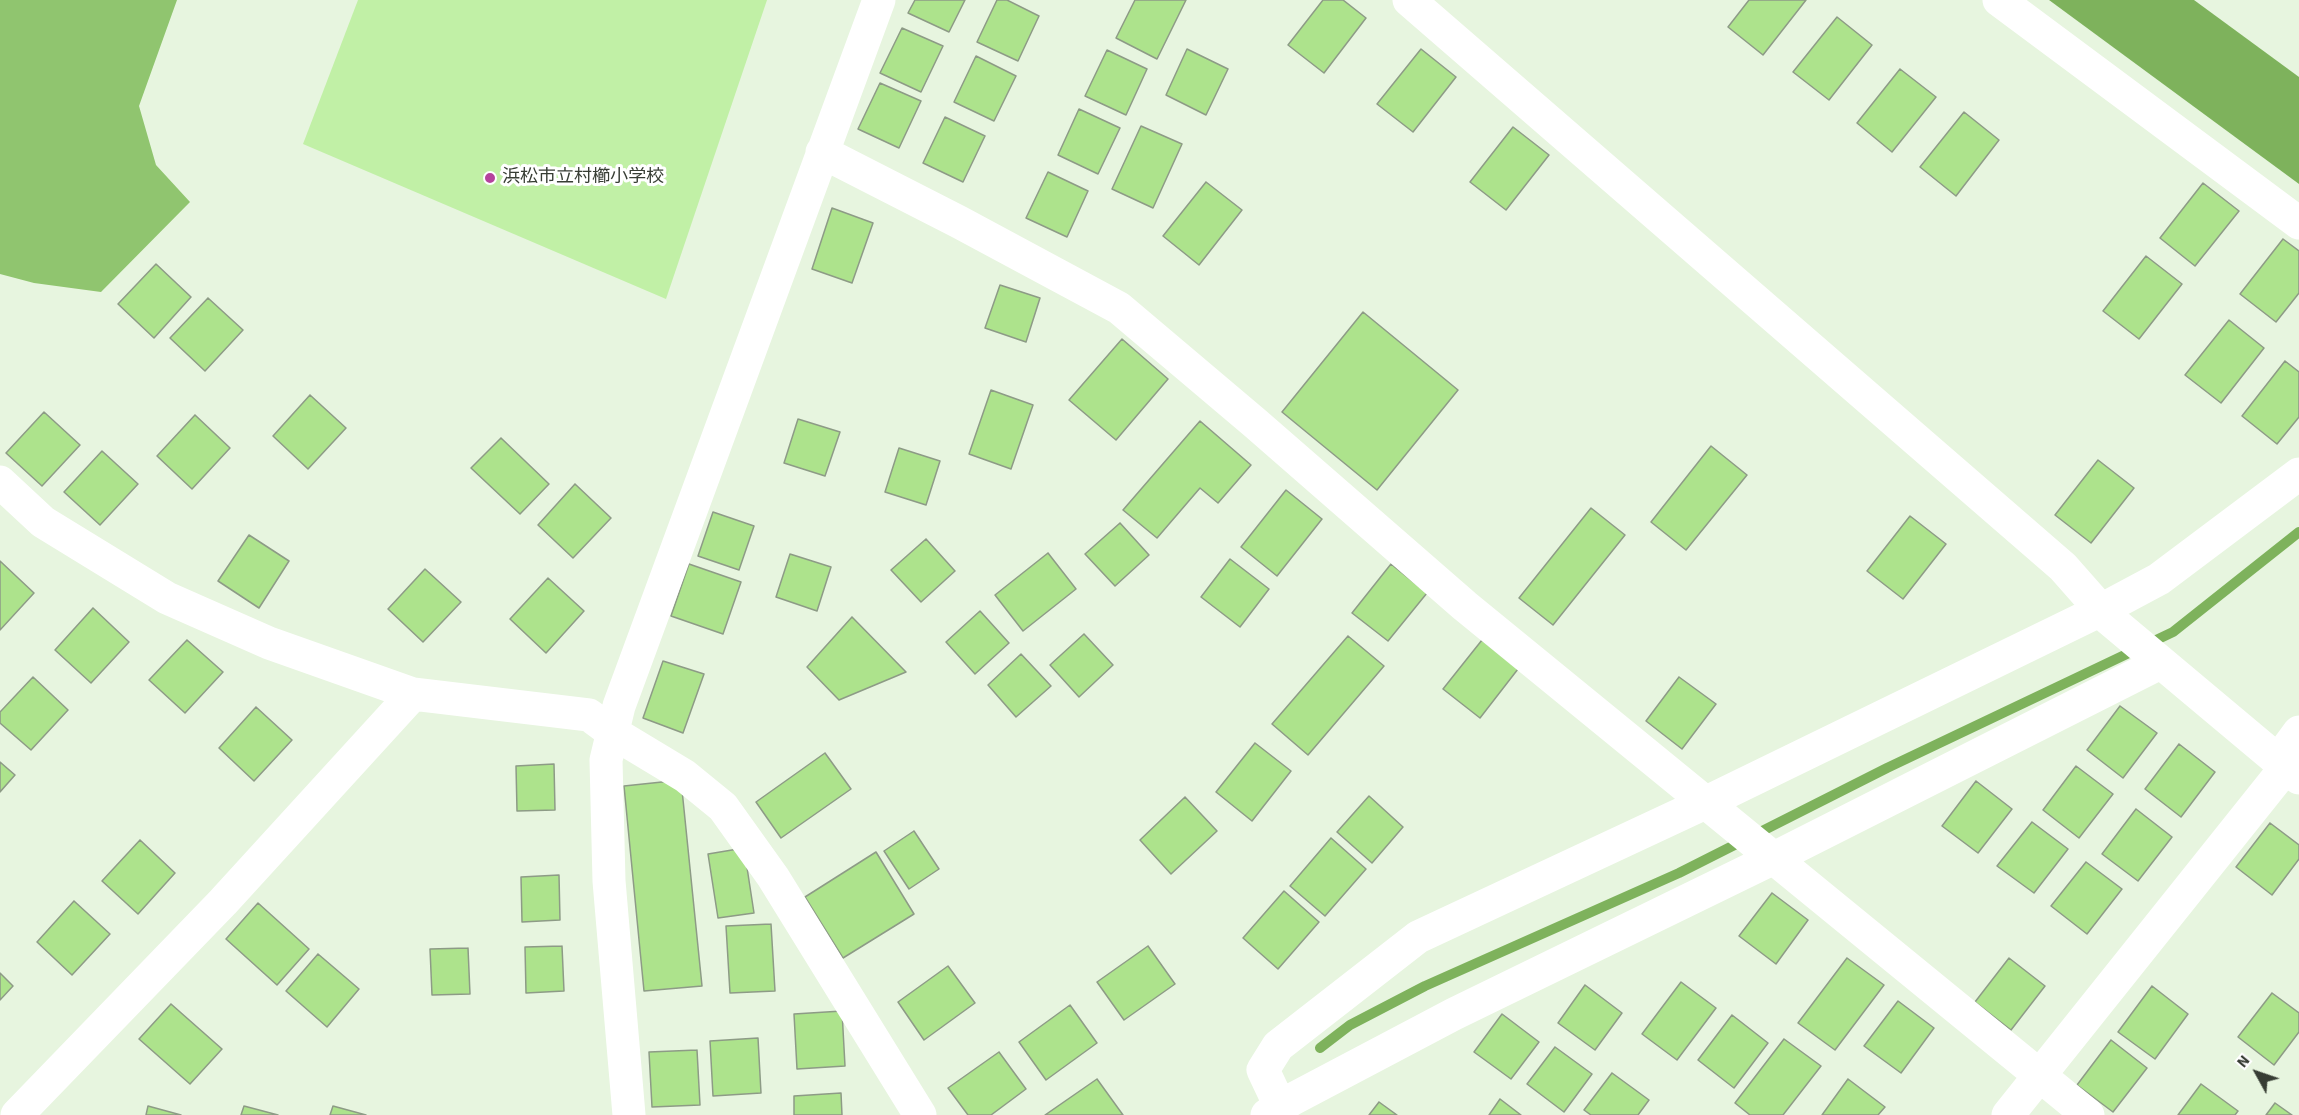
<!DOCTYPE html>
<html>
<head>
<meta charset="utf-8">
<style>
	body { margin:0 }
	#map { position:relative; width:2299px; height:1115px; overflow:hidden; background:#e7f5df; font-family:"Source Sans 3",sans-serif }
	canvas { display:block }
	.north { position:absolute; left:2227px; top:1043px; width:60px; height:60px; -webkit-text-stroke:4px #fff; paint-order:stroke; rotate:310deg; font-size:16px; font-weight:700; line-height:24px; text-align:center; color:#373d34 }
	.north::after { content:''; display:block; margin:auto; width:21px; height:27px; background:#373d34; clip-path:polygon(50% 0,100% 100%,50% 72%,0 100%) }
</style>
</head>
<body>
<div id="map">
<canvas width="2299" height="1115"></canvas>
<div class="north">N</div>
</div>
<script>
const ctx = document.querySelector('canvas').getContext('2d');
ctx.lineJoin = 'round';
function fill(path, color) {
  ctx.fillStyle = color;
  ctx.fill(path, 'evenodd');
}
function shape(rows) {
  const path = new Path2D();
  for (const r of rows) {
    path.moveTo(r[0], r[1]);
    for (let i = 2; i < r.length; i += 2) path.lineTo(r[i], r[i + 1]);
  }
  return path;
}
function stroke(path, color, width, dash) {
  ctx.strokeStyle = color;
  ctx.lineWidth = width;
  ctx.lineCap = dash ? 'butt' : 'round';
  ctx.setLineDash(dash || []);
  ctx.stroke(path);
}
function write(font, color, halo, rows, align = 'center') {
  ctx.font = font + ' "Source Sans 3","Noto Sans JP",sans-serif';
  ctx.lineWidth = 6;
  ctx.setLineDash([]);
  ctx.textBaseline = 'middle';
  ctx.strokeStyle = halo;
  ctx.fillStyle = color;
  for (const [text, x, y, turn = 0] of rows) {
    ctx.save();
    ctx.translate(x, y);
    ctx.rotate((+turn || 0) * Math.PI / 180);
    ctx.textAlign = isNaN(turn) ? turn : align;
    if (halo) ctx.strokeText(text, 0, 0);
    ctx.fillText(text, 0, 0);
    ctx.restore();
  }
}
const green = shape([
	[358,0,767,0,666,299,303,144]
]);
const forest = shape([
	[0,0,177,0,139,106,156,165,190,202,101,292,34,283,0,274]
]);
const water = shape([
	[2049,0,2194,0,2299,77,2299,184]
]);
const stream = shape([
	[1320,1048,1350,1025,1425,986,1679,873,1887,768,2173,632,2299,532]
]);
const building = shape([
	[915,0,965,0,949,32,908,13,915,0],
	[997,0,1007,0,1039,16,1018,61,977,42,997,0],
	[1135,0,1186,0,1157,59,1116,38,1135,0],
	[1323,0,1343,0,1366,18,1324,73,1288,45,1323,0],
	[1749,0,1806,0,1763,55,1728,27,1749,0],
	[1837,17,1872,45,1829,100,1793,72,1837,17],
	[902,28,943,46,921,92,880,73,902,28],
	[1187,49,1228,69,1206,115,1166,95,1187,49],
	[1421,49,1456,77,1413,132,1377,104,1421,49],
	[1107,50,1147,69,1126,115,1085,96,1107,50],
	[976,56,1016,76,994,121,954,102,976,56],
	[1900,69,1936,97,1892,152,1857,123,1900,69],
	[880,83,921,101,899,148,858,129,880,83],
	[1079,109,1120,128,1098,174,1058,155,1079,109],
	[1964,112,1999,140,1956,196,1920,167,1964,112],
	[945,117,985,136,963,182,923,163,945,117],
	[1141,126,1182,144,1153,208,1112,189,1141,126],
	[1513,127,1549,155,1506,210,1470,182,1513,127],
	[1048,172,1088,191,1067,237,1026,218,1048,172],
	[1206,182,1242,210,1199,265,1163,236,1206,182],
	[2203,183,2239,211,2195,266,2160,238,2203,183],
	[832,208,873,223,852,283,812,269,832,208],
	[2283,239,2299,251,2299,293,2276,322,2240,294,2283,239],
	[2146,256,2182,284,2139,339,2103,311,2146,256],
	[156,264,191,297,154,338,118,304,156,264],
	[1000,285,1040,298,1026,342,985,328,1000,285],
	[208,298,243,330,205,371,170,338,208,298],
	[1363,312,1458,390,1377,490,1282,412,1363,312],
	[2229,320,2264,348,2221,403,2185,375,2229,320],
	[1122,339,1168,379,1116,440,1069,400,1122,339],
	[2285,361,2299,372,2299,417,2277,444,2242,416,2285,361],
	[991,390,1033,405,1011,469,969,454,991,390],
	[310,395,346,428,308,469,273,436,310,395],
	[44,412,80,445,42,486,6,453,44,412],
	[195,415,230,448,192,489,157,456,195,415],
	[798,419,840,432,825,476,784,463,798,419],
	[1200,421,1251,465,1218,503,1200,488,1157,538,1123,510,1200,421],
	[501,438,549,484,520,514,471,468,501,438],
	[1711,446,1747,475,1686,550,1651,522,1711,446],
	[899,448,940,461,926,505,885,492,899,448],
	[102,451,138,484,100,525,64,492,102,451],
	[2098,460,2134,488,2091,543,2055,515,2098,460],
	[575,484,611,518,573,558,538,525,575,484],
	[1286,490,1322,519,1277,576,1241,547,1286,490],
	[1591,508,1625,535,1553,625,1519,598,1591,508],
	[713,512,754,526,739,570,698,556,713,512],
	[1910,516,1946,544,1903,599,1867,571,1910,516],
	[1120,523,1149,555,1115,586,1085,554,1120,523],
	[249,535,289,561,259,608,218,581,249,535],
	[926,539,955,571,921,602,891,570,926,539],
	[1048,553,1076,589,1023,631,995,595,1048,553],
	[790,554,831,567,817,611,776,597,790,554],
	[1230,559,1269,589,1240,627,1201,597,1230,559],
	[0,561,34,593,0,630,0,561],
	[689,564,741,582,723,634,671,616,689,564],
	[1391,564,1427,593,1388,641,1352,613,1391,564],
	[425,569,461,602,423,642,388,609,425,569],
	[548,578,584,611,546,653,510,619,548,578],
	[93,608,129,642,91,683,55,650,93,608],
	[980,611,1009,643,975,674,946,642,980,611],
	[852,617,906,672,839,700,807,667,852,617],
	[1084,634,1113,665,1079,697,1050,665,1084,634],
	[1348,636,1384,666,1308,755,1272,724,1348,636],
	[187,640,223,672,185,713,149,680,187,640],
	[1482,640,1518,669,1480,718,1443,689,1482,640],
	[1021,654,1051,686,1016,717,988,685,1021,654],
	[663,661,704,674,683,733,643,718,663,661],
	[33,677,68,710,31,750,0,723,0,712,33,677],
	[1679,677,1716,704,1682,749,1646,721,1679,677],
	[2120,706,2157,733,2123,778,2087,750,2120,706],
	[256,707,292,740,254,781,219,748,256,707],
	[1255,743,1291,771,1252,821,1216,792,1255,743],
	[2179,744,2215,772,2181,817,2145,789,2179,744],
	[825,753,851,789,781,838,756,802,825,753],
	[0,762,15,775,0,792,0,762],
	[554,764,555,810,517,811,516,766,554,764],
	[2076,766,2113,794,2079,838,2043,810,2076,766],
	[681,780,702,986,644,991,624,786,681,780],
	[1976,781,2012,809,1978,853,1942,826,1976,781],
	[1369,796,1403,827,1372,863,1337,832,1369,796],
	[1185,797,1217,831,1171,874,1140,840,1185,797],
	[2136,809,2172,837,2138,881,2102,854,2136,809],
	[2032,822,2068,849,2034,893,1997,866,2032,822],
	[2270,823,2299,845,2299,859,2272,895,2236,867,2270,823],
	[914,831,939,869,909,889,884,851,914,831],
	[1331,838,1366,869,1325,916,1290,886,1331,838],
	[140,840,175,873,138,914,102,881,140,840],
	[744,848,754,913,718,918,708,854,744,848],
	[876,852,914,914,843,958,805,897,876,852],
	[2086,862,2122,889,2087,934,2051,906,2086,862],
	[559,875,560,920,522,922,521,877,559,875],
	[1284,891,1319,922,1278,969,1243,938,1284,891],
	[1772,893,1808,920,1776,964,1739,936,1772,893],
	[74,901,110,934,72,975,37,942,74,901],
	[258,903,309,949,277,985,226,939,258,903],
	[771,924,775,991,730,993,726,926,771,924],
	[562,946,564,991,526,993,525,947,562,946],
	[1148,946,1175,984,1124,1020,1097,982,1148,946],
	[468,948,470,994,432,995,430,949,468,948],
	[318,954,359,989,327,1027,286,991,318,954],
	[1847,958,1884,985,1835,1050,1798,1023,1847,958],
	[2009,958,2045,986,2011,1030,1975,1002,2009,958],
	[948,966,975,1003,924,1040,898,1002,948,966],
	[0,973,13,986,0,1000,0,973],
	[1681,982,1716,1008,1677,1060,1642,1034,1681,982],
	[1585,985,1622,1013,1595,1050,1558,1023,1585,985],
	[2152,986,2188,1014,2155,1059,2118,1032,2152,986],
	[2272,993,2299,1013,2299,1032,2274,1065,2238,1037,2272,993],
	[1898,1001,1934,1028,1901,1073,1864,1046,1898,1001],
	[171,1004,222,1049,190,1084,139,1039,171,1004],
	[1070,1005,1097,1043,1046,1080,1019,1042,1070,1005],
	[842,1011,845,1066,797,1069,794,1014,842,1011],
	[1502,1014,1539,1042,1511,1079,1474,1052,1502,1014],
	[1732,1015,1768,1043,1734,1088,1698,1060,1732,1015],
	[758,1038,761,1093,713,1096,710,1041,758,1038],
	[1784,1039,1821,1066,1783,1115,1750,1115,1735,1103,1784,1039],
	[2111,1040,2147,1068,2113,1112,2077,1085,2111,1040],
	[1555,1047,1592,1074,1564,1112,1527,1084,1555,1047],
	[697,1050,700,1105,652,1107,649,1052,697,1050],
	[999,1052,1026,1089,991,1115,968,1115,948,1088,999,1052],
	[1612,1073,1649,1100,1638,1115,1591,1115,1584,1110,1612,1073],
	[1097,1079,1123,1115,1045,1115,1097,1079],
	[1848,1079,1885,1107,1878,1115,1822,1115,1848,1079],
	[2201,1084,2238,1111,2235,1115,2178,1115,2201,1084],
	[841,1093,842,1115,794,1115,794,1096,841,1093],
	[1500,1099,1521,1115,1489,1115,1500,1099],
	[1379,1102,1397,1115,1369,1115,1379,1102],
	[2275,1103,2292,1115,2266,1115,2275,1103],
	[148,1106,181,1115,146,1115,148,1106],
	[244,1106,278,1115,241,1115,244,1106],
	[333,1106,366,1115,330,1115,333,1106]
]);
const minor = shape([
	[1409,0,2063,567,2108,618,2299,778],
	[1999,0,2299,223],
	[822,152,959,222,1119,308,1255,423,1465,606,2088,1115],
	[0,482,43,522,167,598,269,643,413,694,589,715,612,732,685,776,723,807,773,877,920,1115],
	[1280,1106,1263,1070,1278,1046,1418,937,1707,802,2101,610,2159,579,2299,474],
	[17,1115,223,902,413,694],
	[629,1115,609,881,606,760,619,706,879,0],
	[1267,1115,1291,1100,1454,1014,1774,858,2160,663],
	[2008,1115,2286,767,2288,747,2299,732]
]);
const markers = [
	[490,178,6,"#b5439d"]
];
const poiNames = [
	["浜松市立村櫛小学校",502,178]
];
fill(green, '#c1f0a6');
fill(forest, '#90c56f');
fill(water, '#7eb25c');
stroke(stream, '#7eb25c', 10);
fill(building, '#ade38c');
stroke(building, '#8d9b86', 1.5);
stroke(minor, '#fff', 33);
for (const [x, y, r, color] of markers) {
  const dot = new Path2D();
  dot.arc(x, y, r, 0, 2 * Math.PI);
  ctx.fillStyle = color;
  ctx.fill(dot);
  stroke(dot, '#fff', 2);
}
write('18px', '#373d34', '#fff', poiNames, 'left');
</script>
</body>
</html>
